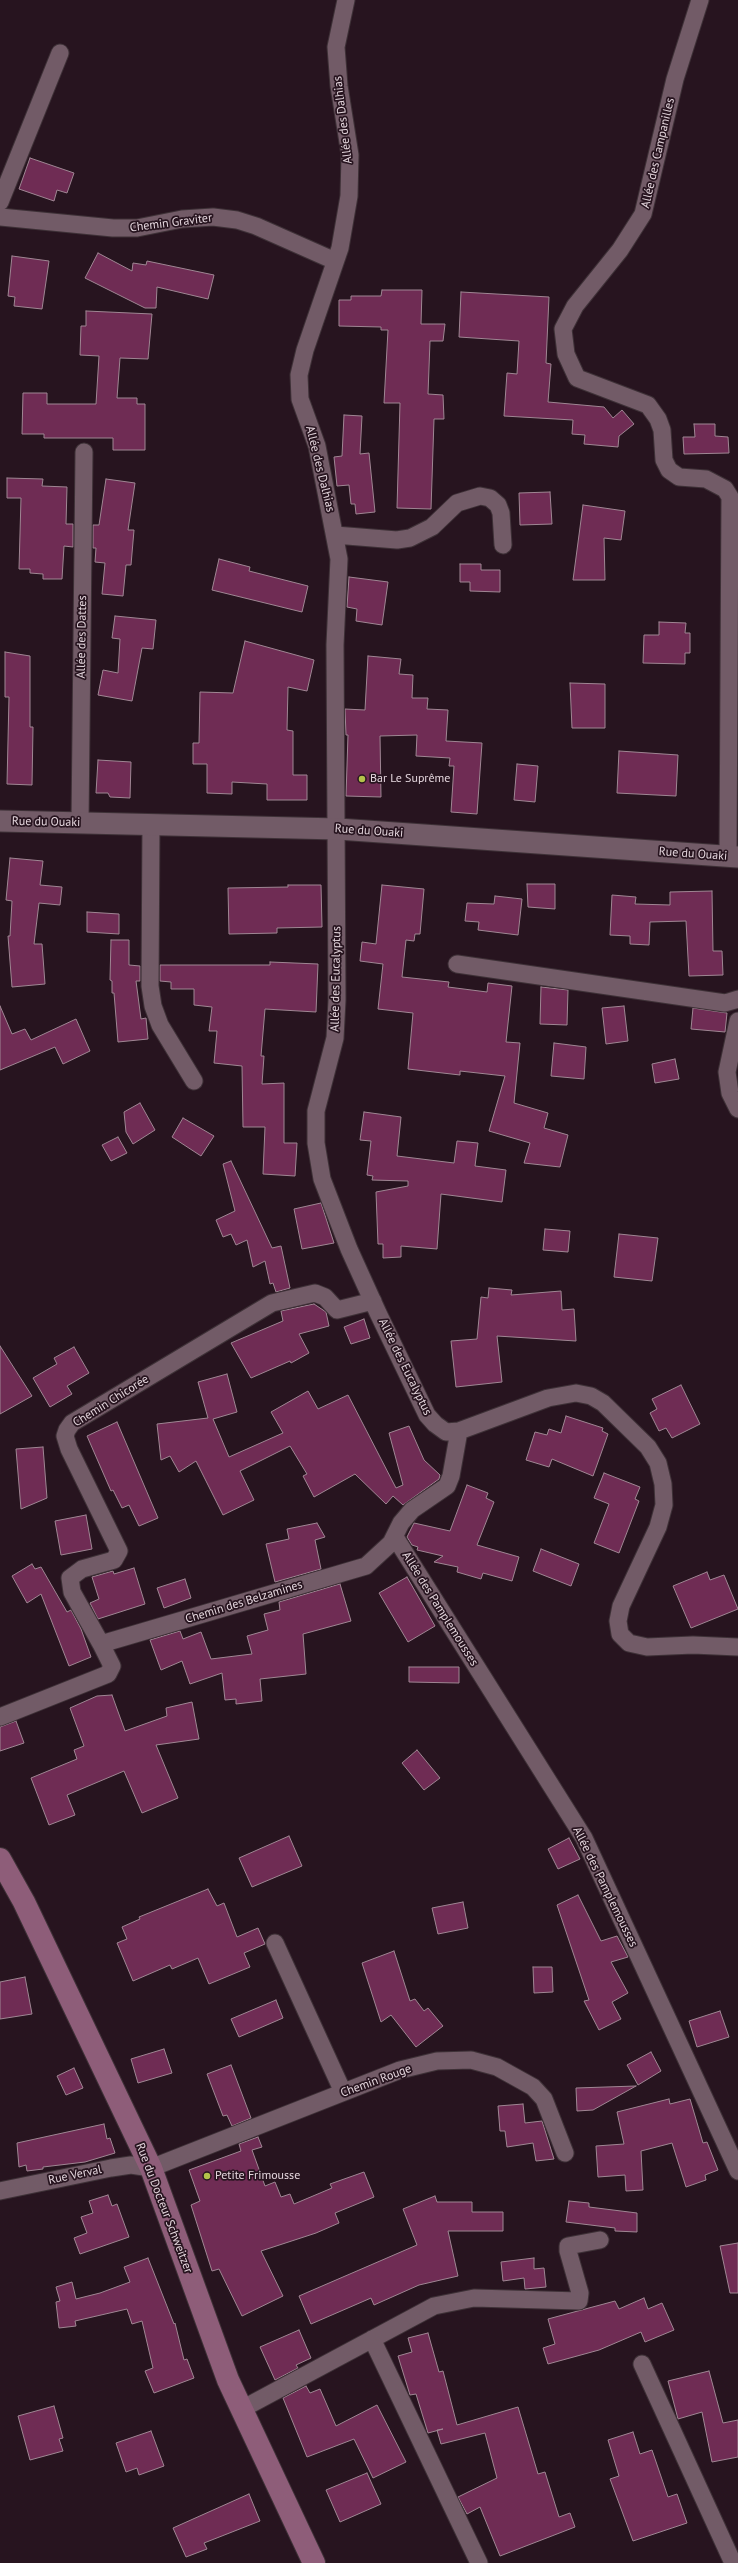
<!DOCTYPE html>
<html>
<head>
<meta charset="utf-8">
<style>
	body { margin:0 }
	canvas { display:block; background:#27141f }
</style>
</head>
<body>
<canvas width="738" height="2563"></canvas>
<script>
const ctx = document.querySelector('canvas').getContext('2d');
ctx.lineJoin = 'round';
function fill(path, color) {
  ctx.fillStyle = color;
  ctx.fill(path, 'evenodd');
}
function shape(rows) {
  const path = new Path2D();
  for (const r of rows) {
    path.moveTo(r[0], r[1]);
    for (let i = 2; i < r.length; i += 2) path.lineTo(r[i], r[i + 1]);
  }
  return path;
}
function stroke(path, color, width, dash) {
  ctx.strokeStyle = color;
  ctx.lineWidth = width;
  ctx.lineCap = dash ? 'butt' : 'round';
  ctx.setLineDash(dash || []);
  ctx.stroke(path);
}
function write(font, color, halo, rows, align = 'center') {
  ctx.font = font + ' "PT Sans",sans-serif';
  ctx.lineWidth = 3.5;
  ctx.setLineDash([]);
  ctx.textBaseline = 'middle';
  ctx.strokeStyle = halo;
  ctx.fillStyle = color;
  for (const [text, x, y, turn = 0] of rows) {
    ctx.save();
    ctx.translate(x, y);
    ctx.rotate((+turn || 0) * Math.PI / 180);
    ctx.textAlign = isNaN(turn) ? turn : align;
    if (halo) ctx.strokeText(text, 0, 0);
    ctx.fillText(text, 0, 0);
    ctx.restore();
  }
}
const building = shape([
	[30,158,74,173,67,193,57,190,54,201,19,189,30,158],
	[98,253,132,271,133,263,146,265,147,261,214,275,208,299,157,287,156,308,145,308,85,278,98,253],
	[12,256,49,261,42,309,14,306,15,297,8,296,12,256],
	[382,290,422,290,421,324,445,324,443,341,430,341,428,394,443,395,444,419,434,419,431,509,397,508,400,403,384,403,388,330,381,330,381,327,339,326,339,300,351,300,351,296,381,296,382,290],
	[461,292,549,297,546,363,551,364,548,402,604,407,613,418,622,410,634,424,619,436,618,447,584,444,585,435,572,434,573,420,504,416,507,373,517,374,519,341,459,337,461,292],
	[86,311,152,314,148,359,120,358,117,398,137,398,137,404,145,404,145,450,113,450,113,438,44,438,44,434,22,434,23,393,47,393,47,404,96,404,99,356,80,355,81,326,86,326,86,311],
	[344,415,362,416,360,454,369,453,375,512,356,514,355,504,351,504,349,485,337,486,334,457,342,456,344,415],
	[694,424,715,424,715,436,728,437,729,453,684,454,683,437,695,437,694,424],
	[7,478,43,479,42,486,67,487,66,524,73,524,73,547,64,546,62,579,43,579,43,574,30,573,30,569,19,569,21,498,7,498,7,478],
	[106,479,135,483,128,530,134,530,131,565,126,565,123,596,102,594,105,563,95,562,96,548,93,548,93,525,99,525,106,479],
	[550,492,552,524,520,525,519,493,550,492],
	[583,505,625,511,621,540,604,538,605,580,573,580,583,505],
	[219,559,250,567,249,571,308,586,302,612,212,590,219,559],
	[460,564,481,564,481,570,500,570,500,592,470,591,470,582,460,582,460,564],
	[349,577,388,582,382,625,356,621,357,609,347,607,349,577],
	[115,616,156,620,153,649,142,648,132,701,98,695,103,670,118,673,120,639,112,638,115,616],
	[659,622,686,623,685,633,690,633,690,653,685,653,685,664,643,663,644,635,659,635,659,622],
	[245,641,314,660,307,691,288,687,287,730,293,731,293,775,307,775,307,800,267,800,267,784,232,782,232,794,207,793,207,764,193,764,193,743,199,743,200,692,233,693,245,641],
	[5,652,30,656,30,727,33,727,32,785,7,784,9,697,5,697,5,652],
	[368,656,401,659,399,674,413,675,412,698,428,698,427,709,448,710,446,741,482,743,477,814,451,812,454,766,449,766,450,758,416,756,417,735,380,736,381,797,346,796,348,735,346,735,345,709,365,710,368,656],
	[570,683,605,684,605,728,572,728,570,683],
	[619,751,678,755,676,796,617,793,619,751],
	[98,760,131,762,130,798,110,797,108,793,96,793,98,760],
	[517,764,538,766,535,802,514,800,517,764],
	[10,858,43,861,40,885,62,887,60,905,39,903,34,944,42,944,45,984,12,987,8,936,10,936,12,901,6,900,10,858],
	[527,884,555,884,555,909,528,907,527,884],
	[288,885,321,885,322,927,277,928,277,933,229,934,228,888,288,887,288,885],
	[382,885,424,889,420,934,415,934,414,941,406,940,402,977,449,982,448,987,487,992,488,983,512,986,506,1042,520,1043,514,1103,548,1113,544,1128,568,1135,560,1167,524,1163,530,1143,489,1131,505,1076,460,1071,460,1075,408,1069,413,1013,378,1009,383,964,360,961,362,942,376,944,382,885],
	[712,891,713,951,722,951,723,975,689,976,686,921,650,922,649,945,630,944,630,936,610,935,612,895,636,897,635,904,670,905,670,892,712,891],
	[495,896,522,899,518,935,478,930,479,922,465,921,467,903,494,904,495,896],
	[87,912,119,914,119,934,87,932,87,912],
	[111,940,129,940,129,965,140,966,140,981,136,981,141,1019,146,1018,148,1039,118,1042,114,993,112,993,112,981,110,980,111,940],
	[270,962,318,964,316,1012,265,1009,261,1056,264,1056,262,1084,284,1083,284,1143,297,1143,295,1176,263,1174,265,1127,243,1127,242,1066,214,1063,217,1031,209,1031,212,1007,194,1005,194,989,171,989,171,982,160,981,160,965,270,965,270,962],
	[541,987,568,990,567,1025,540,1024,541,987],
	[0,1006,12,1034,25,1029,31,1040,76,1019,90,1051,63,1064,55,1047,0,1070,0,1006],
	[624,1006,628,1041,606,1044,602,1008,624,1006],
	[693,1008,727,1013,725,1032,691,1029,693,1008],
	[554,1043,586,1047,584,1079,551,1076,554,1043],
	[675,1059,679,1079,655,1083,652,1064,675,1059],
	[140,1103,155,1130,133,1144,126,1132,124,1112,140,1103],
	[364,1112,401,1117,397,1156,454,1163,457,1141,478,1143,475,1166,506,1170,502,1202,441,1194,437,1249,401,1246,401,1257,383,1258,383,1244,378,1244,376,1192,408,1186,408,1181,372,1180,373,1176,367,1175,371,1141,360,1140,364,1112],
	[183,1118,214,1136,201,1156,172,1137,183,1118],
	[118,1137,127,1153,111,1161,102,1145,118,1137],
	[231,1161,272,1248,281,1246,290,1288,276,1292,273,1283,270,1284,265,1261,253,1267,247,1240,236,1245,231,1234,223,1237,216,1220,235,1211,223,1164,231,1161],
	[321,1203,334,1243,302,1249,294,1209,321,1203],
	[545,1229,570,1231,568,1252,543,1250,545,1229],
	[619,1234,658,1238,652,1281,614,1277,619,1234],
	[489,1288,512,1290,511,1295,561,1291,562,1310,574,1309,576,1341,497,1336,502,1382,456,1387,451,1341,477,1339,481,1297,488,1298,489,1288],
	[314,1304,326,1312,329,1326,299,1334,309,1353,291,1363,290,1361,251,1378,231,1343,283,1321,281,1311,314,1304],
	[364,1319,370,1338,351,1344,344,1327,364,1319],
	[0,1346,32,1396,0,1414,0,1346],
	[74,1347,89,1373,67,1386,72,1394,50,1407,33,1378,57,1364,54,1358,74,1347],
	[227,1374,237,1412,213,1419,229,1457,283,1433,271,1412,308,1391,318,1409,348,1395,396,1488,403,1485,389,1433,409,1426,424,1460,440,1475,439,1479,403,1505,393,1496,386,1504,355,1474,314,1497,303,1476,307,1474,290,1446,240,1471,254,1500,223,1515,196,1461,179,1472,170,1456,161,1460,157,1424,208,1418,198,1382,227,1374],
	[681,1385,700,1424,672,1438,666,1428,659,1431,650,1413,657,1409,652,1399,681,1385],
	[566,1416,603,1428,602,1431,608,1434,593,1476,552,1459,549,1467,526,1460,535,1432,547,1435,549,1429,561,1433,566,1416],
	[117,1422,158,1518,139,1526,129,1505,122,1508,113,1490,111,1491,87,1436,117,1422],
	[43,1447,47,1498,21,1509,16,1449,43,1447],
	[604,1473,640,1487,635,1499,639,1501,619,1553,594,1543,609,1504,594,1498,604,1473],
	[467,1485,488,1493,486,1498,494,1502,477,1545,519,1557,512,1581,483,1573,481,1579,457,1572,458,1567,434,1562,443,1556,417,1550,418,1547,412,1545,407,1537,414,1523,450,1531,467,1485],
	[86,1515,92,1549,61,1555,55,1521,86,1515],
	[317,1523,325,1537,315,1540,321,1569,275,1582,266,1544,289,1539,287,1529,317,1523],
	[541,1549,579,1564,571,1586,533,1571,541,1549],
	[32,1564,35,1569,41,1567,67,1612,71,1610,81,1629,91,1657,69,1666,41,1594,27,1603,12,1576,32,1564],
	[134,1568,145,1604,98,1619,90,1603,99,1599,92,1577,113,1571,114,1574,134,1568],
	[707,1572,710,1580,724,1575,738,1609,691,1628,673,1586,707,1572],
	[407,1577,435,1626,408,1642,379,1593,407,1577],
	[185,1579,191,1598,164,1608,157,1588,185,1579],
	[340,1584,351,1621,303,1634,306,1674,260,1679,262,1701,236,1704,236,1699,225,1700,222,1673,190,1684,182,1661,161,1670,150,1640,180,1631,183,1639,201,1632,211,1659,252,1654,247,1636,268,1630,264,1614,280,1610,279,1602,340,1584],
	[409,1667,459,1667,459,1683,409,1682,409,1667],
	[112,1695,125,1731,167,1716,166,1708,192,1702,199,1739,156,1745,178,1798,142,1813,124,1771,67,1795,75,1815,49,1825,31,1778,77,1759,74,1750,84,1746,70,1708,97,1696,112,1695],
	[16,1721,24,1743,0,1751,0,1727,16,1721],
	[417,1750,440,1778,424,1790,402,1763,417,1750],
	[289,1836,302,1866,252,1887,239,1858,289,1836],
	[569,1838,580,1859,558,1869,548,1849,569,1838],
	[208,1889,217,1906,224,1903,237,1937,258,1928,265,1944,244,1953,250,1967,209,1984,198,1958,172,1969,170,1965,133,1981,117,1943,127,1939,122,1927,140,1919,139,1917,208,1889],
	[578,1895,601,1941,617,1936,628,1957,611,1962,628,1993,612,2002,621,2019,599,2030,584,2001,589,2000,557,1905,578,1895],
	[463,1902,468,1928,438,1934,432,1908,463,1902],
	[394,1951,410,2001,415,1999,424,2011,428,2008,443,2026,416,2047,391,2015,381,2022,362,1963,394,1951],
	[533,1967,552,1967,553,1992,534,1993,533,1967],
	[25,1977,32,2014,0,2019,0,1982,25,1977],
	[276,2000,283,2018,239,2037,231,2019,276,2000],
	[720,2011,729,2037,697,2047,689,2021,720,2011],
	[164,2049,172,2073,138,2083,131,2059,164,2049],
	[651,2052,661,2071,638,2085,627,2065,651,2052],
	[231,2065,251,2118,232,2126,227,2115,223,2116,207,2074,231,2065],
	[74,2068,83,2088,66,2095,57,2076,74,2068],
	[636,2086,593,2110,577,2111,576,2088,636,2086],
	[669,2099,670,2104,690,2099,703,2143,707,2142,718,2170,705,2175,706,2180,686,2187,672,2143,641,2151,643,2190,626,2191,625,2175,598,2177,596,2146,624,2144,617,2112,669,2099],
	[523,2104,525,2123,542,2121,554,2159,536,2161,533,2143,507,2147,505,2131,500,2131,498,2106,523,2104],
	[104,2124,107,2139,110,2138,115,2153,85,2162,43,2167,43,2169,27,2171,26,2165,19,2167,17,2143,104,2124],
	[258,2137,262,2147,252,2150,265,2186,275,2182,281,2197,290,2194,294,2204,332,2188,330,2184,364,2172,374,2197,335,2213,339,2223,316,2233,261,2251,283,2296,242,2316,219,2269,212,2271,191,2205,200,2201,189,2170,241,2151,239,2144,258,2137],
	[108,2195,112,2206,117,2204,129,2237,80,2254,74,2238,87,2233,81,2217,93,2213,89,2201,108,2195],
	[435,2196,437,2202,472,2202,472,2212,503,2212,503,2231,448,2231,458,2276,419,2285,374,2305,371,2298,311,2324,299,2296,417,2245,403,2209,435,2196],
	[569,2201,589,2203,589,2207,637,2213,637,2232,615,2231,615,2228,566,2222,569,2201],
	[738,2243,738,2293,730,2293,720,2246,738,2243],
	[148,2258,174,2324,175,2323,184,2360,187,2359,194,2378,154,2393,145,2371,153,2368,142,2321,132,2324,127,2309,75,2321,76,2326,59,2328,56,2302,60,2301,56,2287,72,2282,76,2299,100,2293,130,2282,124,2267,148,2258],
	[534,2258,534,2269,544,2268,546,2287,525,2289,524,2278,503,2281,501,2262,534,2258],
	[644,2298,648,2309,662,2303,674,2330,645,2342,641,2332,599,2350,548,2364,543,2348,555,2344,548,2319,615,2301,619,2309,644,2298],
	[299,2330,311,2358,296,2365,298,2368,275,2380,260,2347,299,2330],
	[428,2333,439,2372,443,2371,457,2425,518,2407,538,2474,545,2472,559,2517,570,2513,575,2527,500,2556,480,2507,467,2514,458,2497,497,2478,485,2433,441,2444,437,2430,443,2429,428,2433,416,2394,410,2395,398,2356,412,2352,408,2338,428,2333],
	[709,2371,723,2423,738,2420,738,2457,712,2462,702,2412,678,2419,668,2381,709,2371],
	[306,2386,310,2393,320,2389,336,2426,377,2405,406,2462,373,2478,354,2439,307,2457,283,2398,306,2386],
	[54,2406,63,2438,59,2439,63,2451,30,2460,18,2416,54,2406],
	[151,2431,164,2466,139,2475,137,2468,126,2472,116,2443,151,2431],
	[633,2432,640,2454,652,2450,668,2497,677,2494,687,2523,633,2541,610,2479,619,2476,608,2440,633,2432],
	[367,2473,381,2504,340,2522,326,2490,367,2473],
	[249,2494,260,2521,204,2543,207,2549,186,2557,173,2528,249,2494]
]);
const minor = shape([
	[346,0,336,47,339,86,350,155,349,196,340,248,305,350,299,375,300,399,317,446,339,559,335,645,337,1000,335,1038,316,1111,316,1143,322,1179,349,1249,378,1313,427,1415,435,1424,446,1432,459,1431,548,1398,576,1393,591,1396,603,1403,648,1447,658,1463,663,1484,664,1505,658,1527,621,1606,618,1621,620,1634,629,1643,647,1647,693,1645,738,1647],
	[700,0,675,79,643,214,620,250,575,306,563,329,566,354,577,378,648,405,658,419,662,430,664,460,669,470,679,477,706,479,725,489,730,497,728,856],
	[0,202,60,53],
	[0,217,113,228,137,228,182,219,213,217,237,220,256,226,335,261],
	[335,535,397,540,410,538,432,527,457,503,480,496,490,498,498,505,501,513,503,545],
	[80,823,84,452],
	[151,824,150,986,153,1006,160,1025,194,1081],
	[457,964,725,1003,738,999],
	[738,1021,727,1072,730,1093,738,1109],
	[395,1537,584,1838,738,2171],
	[101,1644,72,1592,70,1578,82,1569,114,1560,119,1551,69,1449,65,1436,67,1430,72,1423,272,1303,315,1293,325,1297,337,1310,373,1301],
	[0,1717,108,1674,112,1666,101,1644,366,1566,391,1543,401,1523,412,1510,447,1486,451,1476,459,1431],
	[275,1943,343,2092],
	[0,2191,111,2168,131,2165,151,2168,400,2070,437,2061,471,2060,497,2067,533,2087,544,2099,565,2153],
	[372,2339,479,2563],
	[642,2364,733,2563],
	[242,2409,434,2306,474,2298,579,2301,580,2293,568,2251,568,2246,600,2240]
]);
const tertiary = shape([
	[0,821,338,829,738,857]
]);
const secondary = shape([
	[0,1859,24,1902,151,2168,228,2380,314,2563]
]);
const markers = [
	[362,779,4,"#b4c24a"],
	[207,2176,4,"#b4c24a"]
];
const streetNames = [
	["Allée des Dalhias",343,120,-97],
	["Allée des Campanilles",658,153,-77],
	["Chemin Graviter",171,223,-7],
	["Allée des Dalhias",320,469,76],
	["Allée des Dattes",82,637,-89],
	["Rue du Ouaki",46,822,1],
	["Rue du Ouaki",369,831,4],
	["Rue du Ouaki",693,854,4],
	["Allée des Eucalyptus",336,979,-89],
	["Allée des Eucalyptus",405,1367,64],
	["Chemin Chicorée",111,1401,-32],
	["Chemin des Belzamines",244,1602,-17],
	["Allée des Pamplemousses",440,1609,58],
	["Allée des Pamplemousses",605,1887,64],
	["Chemin Rouge",376,2081,-20],
	["Rue Verval",75,2175,-12],
	["Rue du Docteur Schweitzer",164,2208,69]
];
const poiNames = [
	["Bar Le Suprême",370,779],
	["Petite Frimousse",215,2176]
];
fill(building, '#6f2c54');
stroke(building, '#9f8693', 1);
stroke(minor, '#3e3137', 19);
stroke(tertiary, '#3e3137', 23);
stroke(secondary, '#3e3137', 24);
stroke(minor, '#725b67', 17);
stroke(tertiary, '#725b67', 21);
stroke(secondary, '#8e5d79', 22);
for (const [x, y, r, color] of markers) {
  const dot = new Path2D();
  dot.arc(x, y, r, 0, 2 * Math.PI);
  ctx.fillStyle = color;
  ctx.fill(dot);
  stroke(dot, '#27141f', 1.5);
}
write('12px', '#e4d6dd', '#27141f', streetNames);
write('12px', '#e4d6dd', '#27141f', poiNames, 'left');
</script>
</body>
</html>
